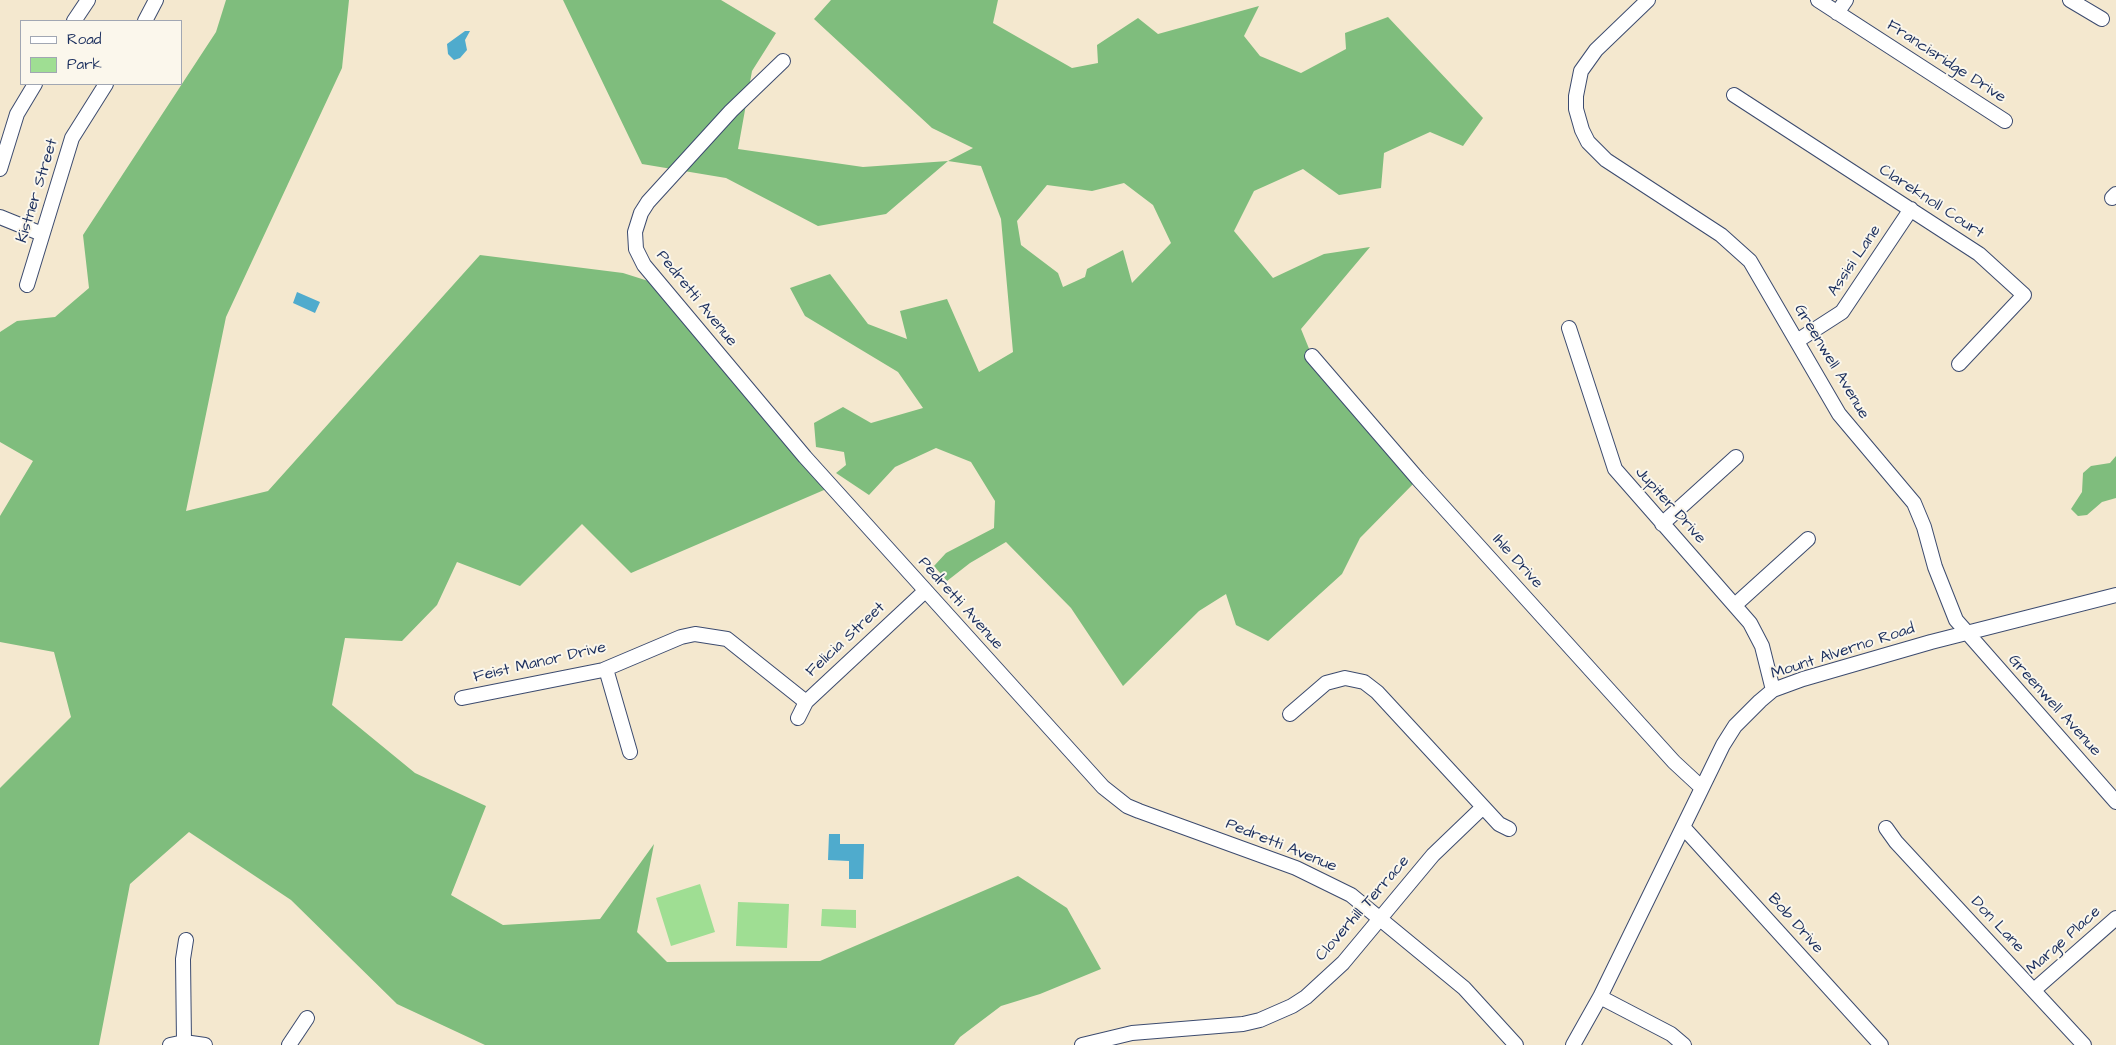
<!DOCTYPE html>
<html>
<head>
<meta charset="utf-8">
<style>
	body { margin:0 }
	#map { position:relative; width:2116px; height:1045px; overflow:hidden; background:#f4e8cf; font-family:"Architects Daughter",sans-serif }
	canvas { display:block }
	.legend { position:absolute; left:20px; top:20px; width:162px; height:65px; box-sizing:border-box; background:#fbf7ec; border:1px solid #a1a7b3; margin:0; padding:6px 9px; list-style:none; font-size:15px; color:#1b2f5e }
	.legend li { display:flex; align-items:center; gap:10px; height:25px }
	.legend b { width:25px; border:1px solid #a1a7b3 }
</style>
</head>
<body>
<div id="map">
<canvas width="2116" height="1045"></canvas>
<ul class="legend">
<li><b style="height:6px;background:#fff"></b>Road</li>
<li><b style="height:14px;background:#9fde93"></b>Park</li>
</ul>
</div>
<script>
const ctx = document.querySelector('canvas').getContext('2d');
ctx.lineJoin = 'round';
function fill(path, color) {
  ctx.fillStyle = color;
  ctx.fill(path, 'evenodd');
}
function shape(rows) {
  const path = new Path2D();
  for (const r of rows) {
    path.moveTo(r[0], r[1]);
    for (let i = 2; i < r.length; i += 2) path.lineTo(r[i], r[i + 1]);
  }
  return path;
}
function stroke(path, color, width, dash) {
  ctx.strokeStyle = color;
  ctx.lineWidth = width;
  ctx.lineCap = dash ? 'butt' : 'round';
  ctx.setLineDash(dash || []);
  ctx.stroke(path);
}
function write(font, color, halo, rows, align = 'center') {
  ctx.font = font + ' "Architects Daughter",sans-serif';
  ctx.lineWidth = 4;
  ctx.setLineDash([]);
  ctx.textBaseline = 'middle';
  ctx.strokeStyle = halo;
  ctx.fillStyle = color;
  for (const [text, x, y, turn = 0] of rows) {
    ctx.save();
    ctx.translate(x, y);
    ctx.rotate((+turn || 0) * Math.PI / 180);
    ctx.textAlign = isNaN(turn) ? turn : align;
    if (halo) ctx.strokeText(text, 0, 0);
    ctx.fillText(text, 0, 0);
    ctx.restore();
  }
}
const green = shape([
	[700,884,715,932,671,946,656,898],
	[738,902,789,904,787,948,736,946],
	[822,909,856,910,856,928,821,926]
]);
const forest = shape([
	[226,0,349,0,342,68,226,317,186,511,268,491,480,255,623,273,661,285,831,487,631,573,582,524,520,586,457,562,437,605,402,641,345,638,332,705,415,773,486,806,451,895,503,925,600,919,654,844,637,932,667,962,820,961,1018,876,1067,908,1101,969,1040,994,1001,1006,960,1037,954,1045,485,1045,397,1004,291,900,189,832,130,884,99,1045,0,1045,0,788,71,717,54,652,0,642,0,516,33,461,0,442,0,332,17,321,55,317,89,288,83,235,216,32],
	[563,0,721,0,776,33,752,71,738,149,863,167,948,161,973,148,932,128,814,19,831,0,998,0,993,23,1072,68,1098,63,1097,45,1138,18,1158,34,1259,6,1244,36,1260,56,1301,73,1346,49,1345,33,1388,17,1483,118,1463,146,1430,132,1384,153,1381,188,1339,195,1303,169,1254,191,1234,231,1273,278,1324,254,1370,247,1301,329,1312,356,1418,479,1360,538,1342,574,1268,641,1236,625,1226,594,1199,611,1123,686,1071,608,1006,542,970,563,947,581,934,566,946,553,994,528,995,501,971,462,936,448,895,467,869,495,836,473,846,465,844,452,816,447,814,423,843,407,871,423,923,408,898,372,805,316,790,288,830,274,868,324,907,339,900,311,947,299,979,372,1013,352,1001,219,981,166,948,161,886,214,818,226,726,178,642,164],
	[1124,183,1153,205,1171,243,1132,283,1123,250,1087,269,1085,277,1063,287,1058,273,1021,245,1017,221,1047,185,1092,191],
	[2116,456,2116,498,2102,502,2087,515,2078,516,2071,509,2082,492,2083,473,2091,466,2110,463]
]);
const water = shape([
	[465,31,470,31,465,40,467,50,460,58,454,60,448,54,447,44],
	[297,292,320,302,315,313,293,303],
	[829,834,840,834,840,844,864,844,863,879,849,879,849,861,828,860]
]);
const minor = shape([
	[1648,0,1596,50,1581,71,1576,96,1576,109,1582,130,1588,142,1606,160,1721,235,1750,261,1839,414,1914,503,1924,527,1935,567,1956,620,2116,802],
	[1818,0,2005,121],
	[2070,0,2102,19],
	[1837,13,1846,0],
	[74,21,88,0],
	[145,21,156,0],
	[783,61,731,111,648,202,641,213,635,232,636,249,644,265,805,457,1103,787,1127,806,1139,811,1296,868,1351,895,1464,988,1516,1045],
	[1734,95,1979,254,2024,295,1959,364],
	[0,169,17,114,35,84],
	[2112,198,2116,194],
	[0,217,42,234],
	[27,285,72,138,106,84],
	[1569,328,1615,469,1750,623,1762,646,1773,690],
	[1797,341,1842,312,1911,209],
	[1312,356,1418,479,1674,762,1701,787],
	[1662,524,1736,457],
	[1735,605,1808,539],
	[606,669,630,752],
	[462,698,603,670,681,637,695,634,727,639,806,702],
	[1290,714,1326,683,1345,678,1364,682,1377,692,1499,824,1509,829],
	[798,718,806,702,924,592],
	[1683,827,1881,1045],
	[1886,828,1896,842,2084,1045],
	[2034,990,2116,918],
	[1600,997,1671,1034,1684,1045],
	[184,1042,183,959,186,940],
	[170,1045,184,1042,205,1045],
	[289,1045,307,1018],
	[1082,1045,1132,1033,1243,1024,1260,1020,1292,1006,1306,997,1343,963,1433,855,1483,807],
	[1573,1045,1600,997,1723,745,1735,726,1760,701,1773,690,1803,679,1931,642,2116,595]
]);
const streetNames = [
	["Francisridge Drive",1946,62,33],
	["Kistner Street",38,191,-73],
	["Clareknoll Court",1931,202,33],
	["Assisi Lane",1855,261,-56],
	["Pedretti Avenue",696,299,51],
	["Greenwell Avenue",1831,362,59],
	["Jupiter Drive",1670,506,48],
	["Ihle Drive",1517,562,48],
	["Pedretti Avenue",960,604,48],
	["Felicia Street",846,640,-43],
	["Mount Alverno Road",1843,652,-18],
	["Feist Manor Drive",540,663,-13],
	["Greenwell Avenue",2054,706,48],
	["Pedretti Avenue",1281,846,22],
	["Cloverhill Terrace",1363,909,-49],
	["Bob Drive",1795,924,48],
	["Don Lane",1997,925,47],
	["Marge Place",2064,941,-42]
];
fill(green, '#9fde93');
fill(forest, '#7fbd7d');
fill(water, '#4fabcd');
stroke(minor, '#3c4b6f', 16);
stroke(minor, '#fff', 14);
write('16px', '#1b2f5e', '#fbf7ec', streetNames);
</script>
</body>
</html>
